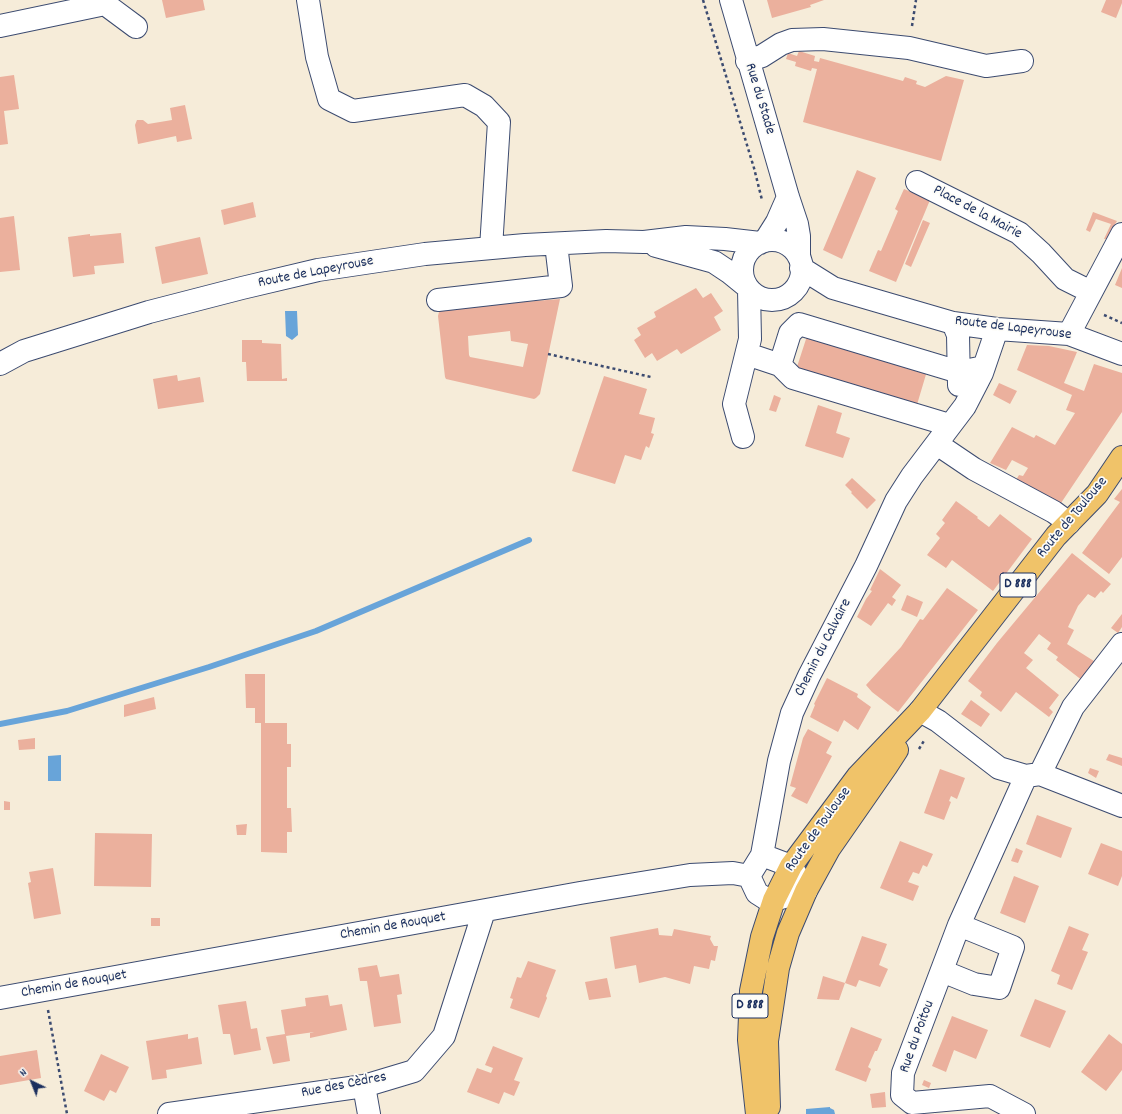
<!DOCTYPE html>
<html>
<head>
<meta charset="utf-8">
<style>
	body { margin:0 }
	#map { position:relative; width:1122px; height:1114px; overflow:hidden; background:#f6ecd9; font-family:Dekko,sans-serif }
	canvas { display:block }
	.north { position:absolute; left:12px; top:1062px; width:40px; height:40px; -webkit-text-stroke:3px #fdfcf7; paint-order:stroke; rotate:317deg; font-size:11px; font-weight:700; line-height:16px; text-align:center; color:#1b2f5e }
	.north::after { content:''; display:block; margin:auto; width:14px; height:18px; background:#1b2f5e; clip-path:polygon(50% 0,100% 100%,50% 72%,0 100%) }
</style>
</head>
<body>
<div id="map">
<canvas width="1122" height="1114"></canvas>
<div class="north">N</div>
</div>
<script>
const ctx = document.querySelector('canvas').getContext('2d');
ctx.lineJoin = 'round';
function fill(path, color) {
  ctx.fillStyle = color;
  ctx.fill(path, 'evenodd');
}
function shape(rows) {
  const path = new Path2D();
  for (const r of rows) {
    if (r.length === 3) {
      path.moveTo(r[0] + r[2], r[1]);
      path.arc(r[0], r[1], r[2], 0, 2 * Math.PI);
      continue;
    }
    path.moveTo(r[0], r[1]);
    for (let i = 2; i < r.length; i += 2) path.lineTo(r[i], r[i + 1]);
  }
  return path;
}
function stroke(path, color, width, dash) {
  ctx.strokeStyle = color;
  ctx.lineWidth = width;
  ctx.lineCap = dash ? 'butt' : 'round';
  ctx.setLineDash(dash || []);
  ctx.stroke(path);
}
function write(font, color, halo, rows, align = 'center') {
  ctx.font = font + ' Dekko,sans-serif';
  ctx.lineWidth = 3.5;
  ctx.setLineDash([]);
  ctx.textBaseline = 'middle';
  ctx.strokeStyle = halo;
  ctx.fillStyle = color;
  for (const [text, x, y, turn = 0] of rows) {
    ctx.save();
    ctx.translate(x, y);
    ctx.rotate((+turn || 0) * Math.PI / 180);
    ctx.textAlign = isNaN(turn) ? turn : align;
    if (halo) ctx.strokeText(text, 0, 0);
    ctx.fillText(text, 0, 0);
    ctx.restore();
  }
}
const water = shape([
	[285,311,297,311,298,335,292,340,286,336],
	[61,755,61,781,48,781,48,756],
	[830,1107,830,1108,834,1110,835,1114,806,1114,806,1109]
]);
const stream = shape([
	[0,724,67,711,209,667,316,631,529,540]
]);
const building = shape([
	[162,0,203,0,205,10,166,18],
	[767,0,824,0,810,5,811,7,772,18],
	[1106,0,1122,0,1122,3,1116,18,1101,12],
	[799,51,815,56,814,61,819,62,820,58,903,81,905,77,917,81,916,84,925,87,946,76,964,80,941,161,803,122,817,69,812,68,811,71,795,66,796,62,786,59,788,53,797,56],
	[14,75,19,109,4,111,8,144,0,145,0,77],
	[185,105,192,139,177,142,176,136,138,144,135,125,137,120,143,120,148,124,172,120,170,108],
	[857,170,876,178,842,259,823,250],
	[904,189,930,200,896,282,869,271,878,250,881,251,898,211,895,209],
	[253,202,256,217,224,225,221,210],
	[1093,212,1117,221,1106,239,1104,239,1111,224,1096,219,1090,232,1086,230],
	[14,216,20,270,0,272,0,218],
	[923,220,930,223,911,267,905,264],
	[121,233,124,263,94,266,95,274,73,277,68,237,90,234,90,236],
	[200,237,208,274,162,284,155,247],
	[1122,268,1122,288,1115,285],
	[696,288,703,298,711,293,723,311,714,317,721,330,681,354,677,349,657,361,652,353,645,358,634,340,641,335,637,328,656,317,654,312],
	[560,299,540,394,536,398,534,399,446,379,445,377,438,316,439,312,442,310,497,304],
	[510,331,511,341,528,344,523,367,470,357,469,355,468,336],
	[807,336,927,371,916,408,795,373],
	[242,340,262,340,262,343,281,344,282,379,287,378,287,381,247,381,246,362,242,362],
	[1027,345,1049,346,1077,352,1064,383,1084,391,1094,364,1122,373,1122,412,1061,503,1016,480,1019,475,1023,476,1028,468,1012,460,1006,470,990,463,1012,427,1034,438,1036,435,1055,445,1075,413,1066,410,1072,395,1017,370],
	[177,375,178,381,200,377,204,402,158,409,153,379],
	[604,376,647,389,639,414,655,418,651,433,654,434,649,448,646,446,641,460,625,455,615,484,572,471],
	[999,383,1017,391,1010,404,993,395],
	[774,395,781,398,776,412,769,410],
	[818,405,842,413,836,433,850,438,843,458,805,446],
	[852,478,876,500,867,509,851,493,852,492,845,485],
	[1122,489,1122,557,1109,574,1082,553,1120,502,1114,499],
	[956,501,978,517,977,518,989,527,1000,514,1032,539,993,591,952,560,946,568,927,555,940,538,936,534,945,523,942,520],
	[1072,553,1111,584,1103,593,1101,591,1095,598,1088,594,1078,606,1068,627,1074,630,1067,644,1097,663,1083,681,1056,660,1058,657,1047,649,1051,643,1039,634,1024,653,1033,660,1026,668,1059,695,1049,708,1053,712,1049,717,1016,692,1001,712,980,696,982,692,968,681,997,643],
	[880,569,901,585,892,597,896,600,892,606,888,603,871,626,857,617,866,599,872,591,870,590],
	[947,588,978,610,898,712,872,692,866,685,901,647,920,619,923,620],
	[907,595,923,602,917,617,901,610],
	[1122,614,1122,627,1118,633,1111,628],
	[245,674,265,674,265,723,287,723,287,744,291,744,291,767,287,767,287,808,291,808,292,832,287,832,287,853,261,852,261,723,255,723,255,708,246,708],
	[827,678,858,694,857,697,871,707,858,730,844,720,838,732,810,717,815,705,814,704],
	[154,697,156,709,124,717,124,705],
	[971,700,990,714,981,727,961,714],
	[808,729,832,742,826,753,832,756,807,804,791,796,796,788,790,786,803,738],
	[35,738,35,749,19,750,18,740],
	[1109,754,1122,758,1122,766,1106,760],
	[1090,768,1099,771,1096,778,1088,773],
	[940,769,965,778,957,799,951,796,949,801,951,802,944,820,924,813],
	[4,801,10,802,10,810,4,810],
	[1037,815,1072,828,1061,858,1026,844],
	[247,824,246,835,237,835,236,825],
	[95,833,152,834,151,887,94,886],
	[900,841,933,854,927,867,923,865,919,874,913,872,908,882,919,886,913,901,880,888],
	[1101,843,1122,851,1122,876,1118,886,1088,874],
	[1016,848,1023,851,1018,863,1011,861],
	[53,868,61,914,34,919,28,883,31,882,29,872],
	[1014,876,1039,886,1025,923,1000,913],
	[151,918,160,918,160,926,151,926],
	[1069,926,1089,934,1082,950,1088,952,1072,990,1057,984,1060,975,1051,971],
	[658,928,659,935,672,936,674,929,711,936,710,939,714,946,718,946,715,961,711,960,709,969,694,966,690,984,665,977,639,983,636,965,615,969,610,937],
	[862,936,887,944,879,965,888,969,880,987,859,980,856,987,845,983,839,1000,817,999,823,976,845,983],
	[528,961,556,970,546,996,547,998,539,1018,510,1008,513,999,510,998,517,977,521,978],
	[377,965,380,977,399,974,402,994,397,995,401,1023,374,1027,367,981,360,981,358,968],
	[607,978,611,997,589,1000,585,982],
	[328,995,330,1006,342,1004,347,1030,310,1038,310,1033,314,1032,286,1036,290,1061,273,1064,266,1037,285,1034,281,1010,306,1006,305,998],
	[1035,999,1066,1011,1050,1048,1020,1036],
	[246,1001,251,1029,257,1028,261,1050,234,1055,230,1034,223,1034,218,1005],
	[952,1016,988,1030,976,1059,954,1050,946,1072,932,1066],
	[851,1027,882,1039,877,1051,875,1051,868,1067,871,1069,866,1082,835,1070],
	[188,1034,188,1039,198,1037,202,1064,166,1070,167,1078,152,1080,146,1041],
	[1109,1034,1122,1044,1122,1070,1106,1091,1081,1072],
	[493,1046,523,1058,514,1080,520,1082,514,1096,504,1092,499,1104,467,1092,477,1068,491,1073,493,1068,485,1065],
	[37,1050,41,1078,0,1085,0,1056],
	[101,1054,129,1067,116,1093,110,1090,104,1101,84,1091],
	[924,1080,931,1083,929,1088,922,1085],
	[885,1092,886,1107,872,1108,870,1094]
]);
const path = shape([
	[703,0,754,168,762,200],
	[912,26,916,0],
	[1104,315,1122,323],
	[548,354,651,377],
	[919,749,925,739],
	[48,1010,67,1114]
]);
const minor = shape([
	[308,0,317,57,329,99,353,111,465,95,484,106,499,122,491,248],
	[731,0,788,197,797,224,799,236,799,257],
	[0,26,105,4,136,27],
	[747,61,762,56,781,44,792,40,823,39,909,48,986,66,1022,61],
	[917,182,1019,233,1041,253,1065,279,1091,292],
	[772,270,30],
	[765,241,777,222,788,197],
	[656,246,714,262,729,272,745,285],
	[801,268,833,288,953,323,997,329,1069,334,1122,354],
	[438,300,561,286,556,244],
	[953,323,958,335,959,385],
	[1069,334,1122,234],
	[747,354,780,365,793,378,946,424],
	[0,364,24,351,149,312,242,288,318,270,425,254,525,245,606,241,644,242,686,237,725,239,760,243],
	[780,365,790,333,799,324,959,372,984,367],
	[743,437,734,404,750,339,749,290],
	[937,444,974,469,1054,512,1069,523],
	[920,711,938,721,999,768,1026,776,1040,774,1122,806],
	[1040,774,1073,707,1122,644],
	[749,876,762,855,779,761,792,713,809,676,866,566,896,501,912,476,965,406,982,373,997,329],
	[749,876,757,893,768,900,774,900,806,891,791,866,762,855],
	[942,971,974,984,999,988,1013,947,959,925],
	[0,998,580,893,690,875,733,873,749,876],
	[364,1086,369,1114],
	[169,1114,364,1086,414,1071,444,1036,484,911],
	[1024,1114,990,1096,912,1103,902,1095,903,1073,959,925,1026,776]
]);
const major = shape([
	[769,1107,767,1041,778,968,788,933,806,891,829,849,886,767,897,750],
	[757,1114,749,1040,751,991,762,937,774,900,791,866,858,776,920,711,1056,536,1097,494,1122,457]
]);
const shields = [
	[1018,585,36],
	[750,1006,36]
];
const shieldNames = [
	["D 888",1018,585],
	["D 888",750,1006]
];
const streetNames = [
	["Rue du Stade",759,99,73],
	["Place de la Mairie",977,213,28],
	["Route de Lapeyrouse",316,273,-11],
	["Route de Lapeyrouse",1013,329,7],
	["Route de Toulouse",1073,518,-50],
	["Chemin du Calvaire",824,648,-63],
	["Route de Toulouse",819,830,-54],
	["Chemin de Rouquet",393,927,-10],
	["Chemin de Rouquet",74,985,-10],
	["Rue du Poitou",918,1037,-70],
	["Rue des Cèdres",344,1086,-11]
];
fill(water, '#68a4d9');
stroke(stream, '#68a4d9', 6);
fill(building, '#ebb09d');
stroke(minor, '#3c4b70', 24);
stroke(major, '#3c4b70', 24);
stroke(path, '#3c4b70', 2.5, [3, 3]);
stroke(minor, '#fff', 22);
stroke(major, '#f0c369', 22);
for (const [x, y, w] of shields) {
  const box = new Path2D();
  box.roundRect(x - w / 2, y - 12, w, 24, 3);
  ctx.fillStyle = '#fdfcf7';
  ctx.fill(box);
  stroke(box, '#1b2f5e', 1);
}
write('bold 14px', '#1b2f5e', null, shieldNames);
write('15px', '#1b2f5e', '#fdfcf7', streetNames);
</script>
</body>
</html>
